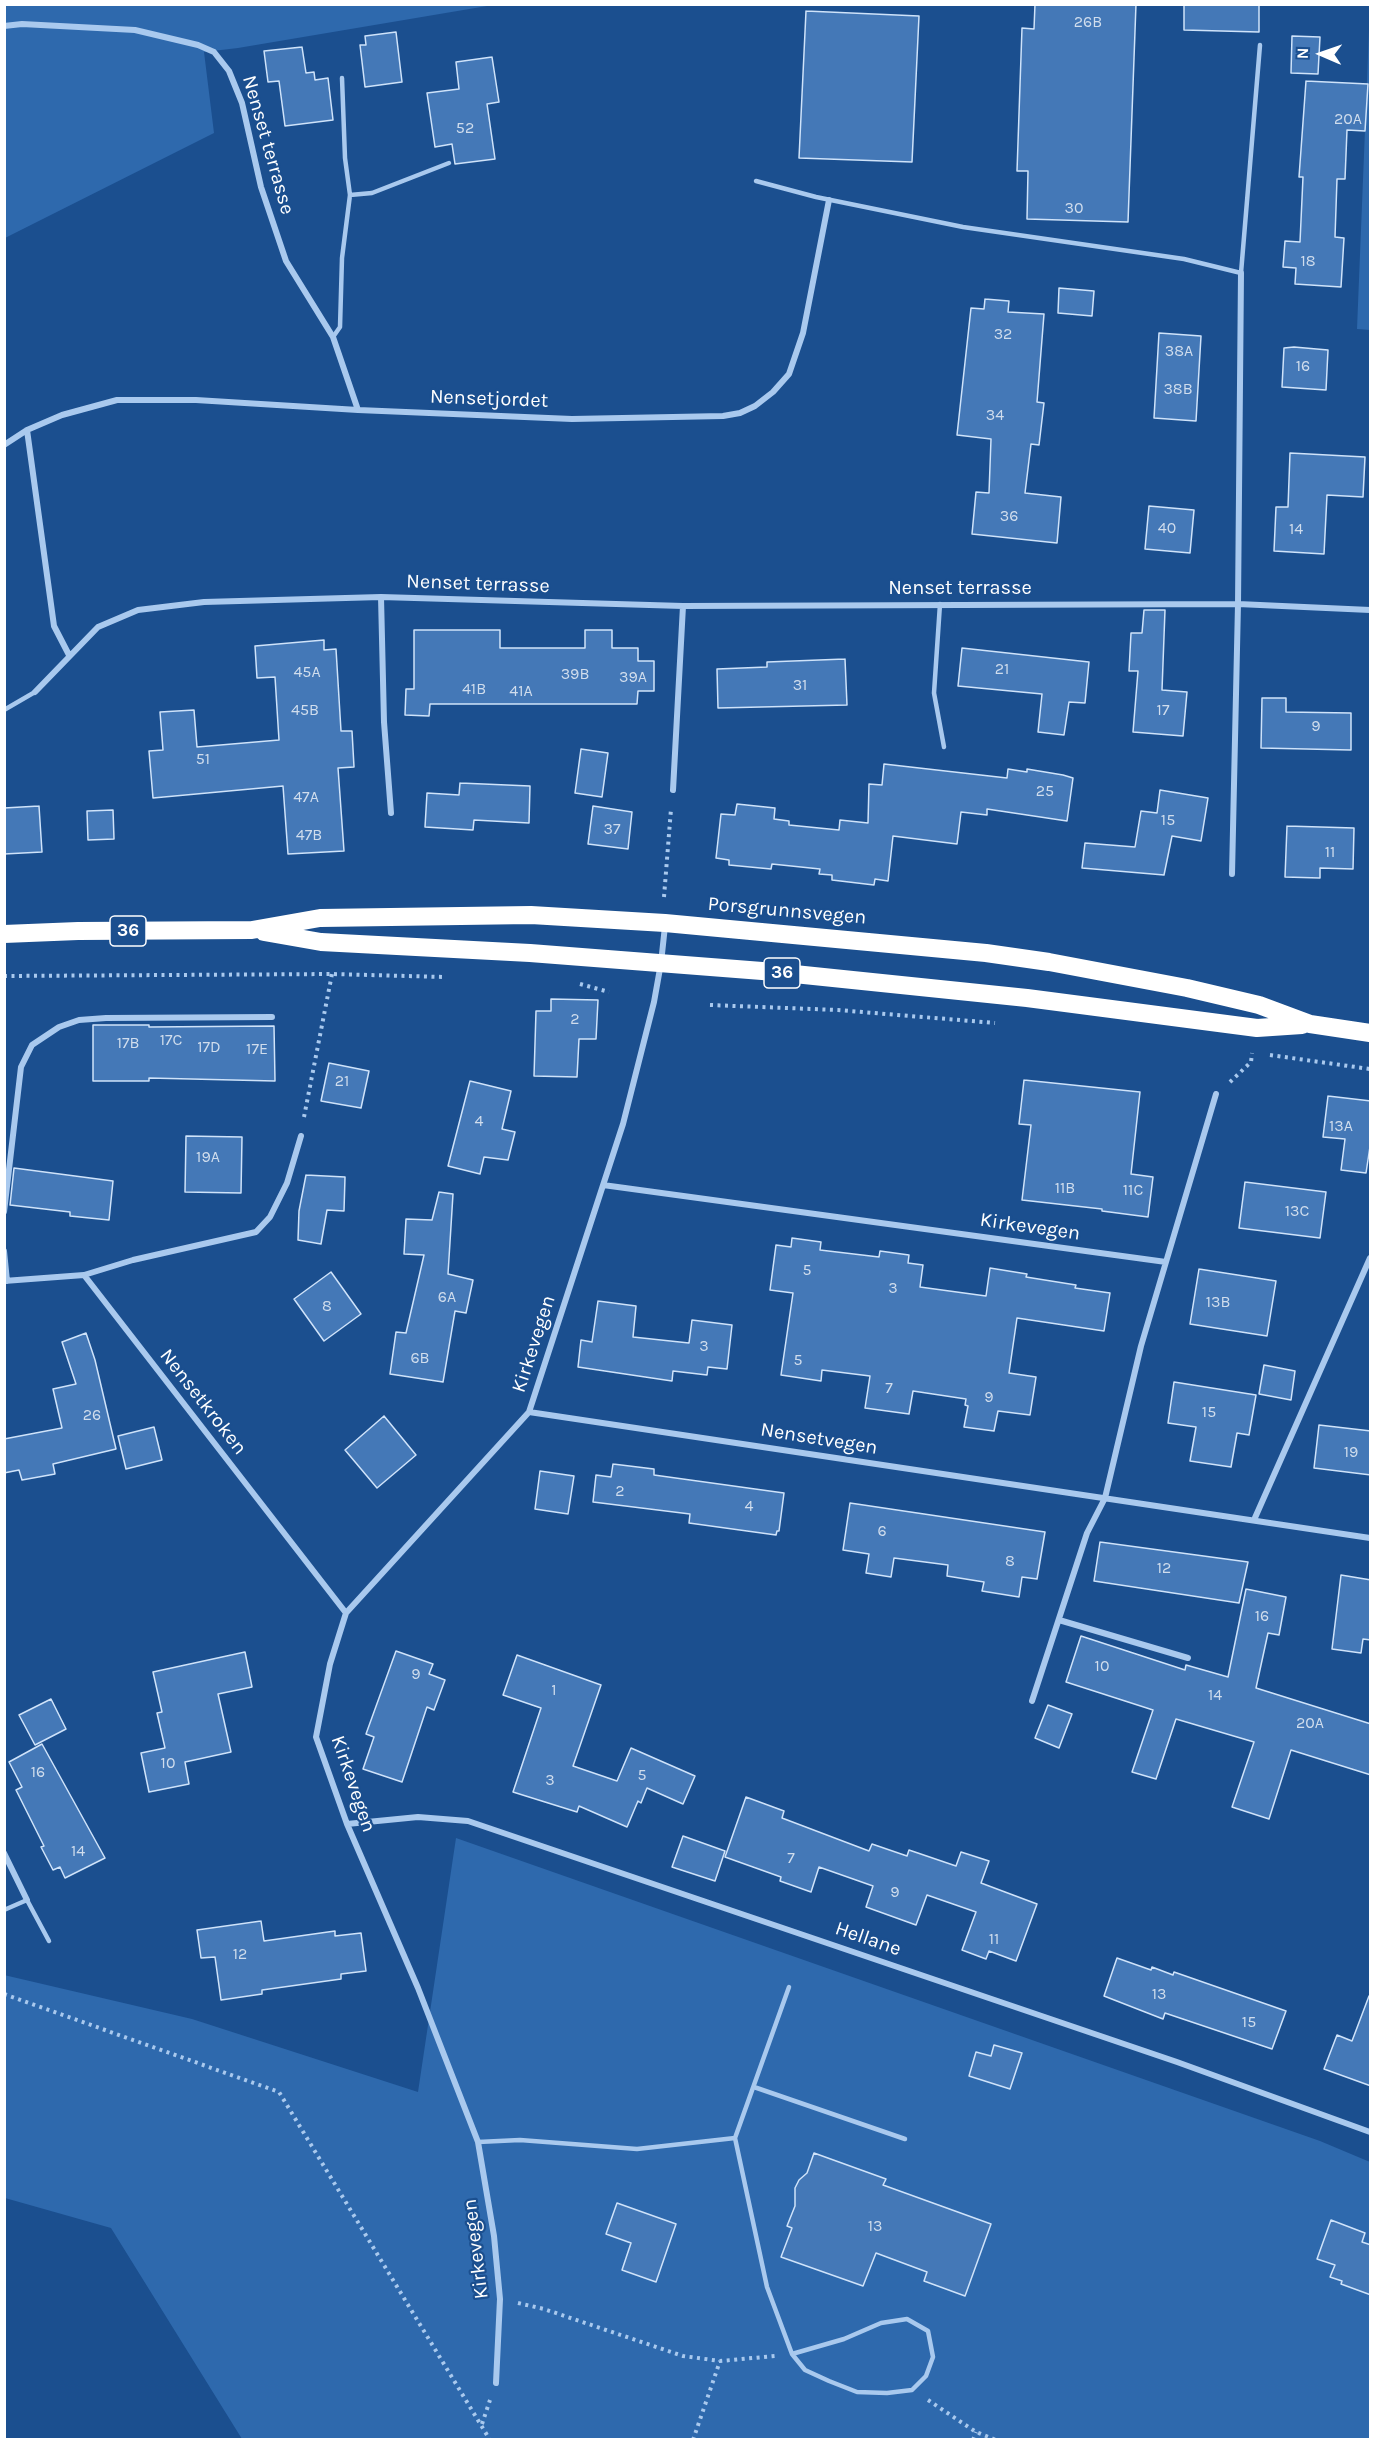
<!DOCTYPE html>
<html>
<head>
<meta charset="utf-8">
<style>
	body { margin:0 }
	#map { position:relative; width:1375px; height:2444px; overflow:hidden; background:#1b4f8f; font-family:Karla,sans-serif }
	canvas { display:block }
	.frame { position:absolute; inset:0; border:6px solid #fff; pointer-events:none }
	.north { position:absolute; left:1291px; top:24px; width:60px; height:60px; -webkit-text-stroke:4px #1b4f8f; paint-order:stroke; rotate:272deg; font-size:16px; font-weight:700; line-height:24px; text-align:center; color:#fff }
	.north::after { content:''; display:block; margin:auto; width:21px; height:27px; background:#fff; clip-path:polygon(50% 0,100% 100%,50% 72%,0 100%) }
</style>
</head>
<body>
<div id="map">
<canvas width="1375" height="2444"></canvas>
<div class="frame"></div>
<div class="north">N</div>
</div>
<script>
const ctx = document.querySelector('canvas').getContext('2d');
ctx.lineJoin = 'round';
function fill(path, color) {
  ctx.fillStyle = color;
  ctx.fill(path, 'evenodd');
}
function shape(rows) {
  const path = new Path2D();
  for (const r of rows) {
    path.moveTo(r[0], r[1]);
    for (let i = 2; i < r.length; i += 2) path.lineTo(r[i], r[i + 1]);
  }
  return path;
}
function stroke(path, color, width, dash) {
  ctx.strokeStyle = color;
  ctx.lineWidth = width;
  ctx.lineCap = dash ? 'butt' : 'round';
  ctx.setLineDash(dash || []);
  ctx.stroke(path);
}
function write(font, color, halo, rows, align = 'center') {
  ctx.font = font + ' Karla,sans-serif';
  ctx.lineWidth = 4.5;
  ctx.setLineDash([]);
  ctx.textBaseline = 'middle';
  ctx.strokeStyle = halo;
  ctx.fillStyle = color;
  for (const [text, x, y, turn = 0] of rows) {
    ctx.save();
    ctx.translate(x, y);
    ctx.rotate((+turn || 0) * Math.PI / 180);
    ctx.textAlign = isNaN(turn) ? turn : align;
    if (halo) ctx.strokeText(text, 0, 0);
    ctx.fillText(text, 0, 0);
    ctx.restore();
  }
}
const green = shape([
	[5,5,493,5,238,48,204,52,214,133,5,238],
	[1370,5,1370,4,1370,330,1357,329],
	[456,1838,1320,2141,1370,2162,1370,2439,242,2439,111,2228,5,2198,4,1975,192,2019,418,2092]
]);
const building = shape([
	[1035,4,1136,4,1128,222,1027,219,1028,171,1017,171,1022,28,1034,29,1035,4],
	[1184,4,1259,4,1259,32,1184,30,1184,4],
	[806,11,919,16,912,162,799,158,806,11],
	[396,32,402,82,365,87,360,45,366,45,365,36,396,32],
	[1292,36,1320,37,1318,74,1291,73,1292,36],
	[302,47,306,73,314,72,315,80,328,78,333,120,285,126,279,81,268,82,264,51,302,47],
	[492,57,499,102,487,104,495,159,455,164,452,144,435,147,427,93,459,89,456,62,492,57],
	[1306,81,1368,84,1365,131,1347,130,1345,179,1337,179,1335,237,1344,238,1341,287,1295,284,1296,268,1283,267,1285,241,1300,242,1303,177,1299,177,1306,81],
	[1059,288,1094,291,1092,316,1058,313,1059,288],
	[985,299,1009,301,1008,312,1044,314,1037,402,1044,403,1039,445,1031,444,1025,493,1061,497,1057,543,972,534,976,492,989,493,991,439,957,435,971,308,984,309,985,299],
	[1159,333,1201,336,1196,421,1154,418,1159,333],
	[1294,347,1328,350,1326,390,1282,387,1284,348,1294,347],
	[1290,453,1365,457,1363,497,1327,495,1324,554,1274,551,1276,507,1288,507,1290,453],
	[1149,506,1194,510,1190,553,1145,549,1149,506],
	[1144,610,1165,610,1162,690,1187,692,1183,736,1133,732,1138,671,1129,671,1131,633,1142,633,1144,610],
	[414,630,500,630,500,648,585,648,585,630,612,630,612,648,638,648,638,661,654,661,654,691,638,691,637,704,430,704,429,716,405,715,406,689,414,689,414,630],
	[324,640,324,650,336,649,341,731,352,731,354,767,338,768,344,851,288,854,283,786,153,798,149,751,163,750,160,712,194,710,197,747,279,740,275,677,257,678,255,646,324,640],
	[962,648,1089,662,1085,703,1069,702,1064,735,1038,732,1042,694,958,686,962,648],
	[845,659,847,705,718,708,717,669,767,667,767,662,845,659],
	[1262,698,1286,698,1286,712,1351,713,1351,750,1261,748,1262,698],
	[581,749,608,753,602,797,575,793,581,749],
	[884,764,1007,778,1008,769,1027,772,1027,769,1063,775,1073,778,1067,821,987,809,987,815,961,812,957,844,893,836,888,881,875,879,874,885,832,880,832,875,819,874,820,869,772,864,771,869,729,865,729,860,716,858,721,814,735,815,737,804,775,808,774,819,789,821,789,825,839,830,840,820,868,823,869,784,882,785,884,764],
	[460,783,530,786,529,823,474,820,473,830,425,827,427,793,459,795,460,783],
	[1160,790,1208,798,1201,841,1172,836,1164,875,1082,868,1085,843,1135,847,1141,811,1157,813,1160,790],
	[39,806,42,852,4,854,4,808,39,806],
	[593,806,632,812,628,849,588,844,593,806],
	[113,810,114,839,88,840,87,811,113,810],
	[1287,826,1354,828,1353,869,1320,868,1320,878,1285,877,1287,826],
	[551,999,598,1000,596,1039,579,1039,577,1077,534,1076,536,1011,551,1011,551,999],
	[93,1025,149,1025,149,1027,274,1026,275,1081,149,1078,149,1081,93,1081,93,1025],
	[329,1063,369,1071,361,1108,321,1101,329,1063],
	[1024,1080,1140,1092,1131,1174,1153,1177,1148,1217,1102,1211,1102,1209,1022,1200,1031,1125,1019,1124,1024,1080],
	[470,1081,511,1091,502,1129,515,1132,508,1160,484,1157,480,1174,448,1166,470,1081],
	[1328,1096,1371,1101,1371,1140,1366,1173,1341,1170,1345,1139,1323,1137,1328,1096],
	[186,1136,242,1137,241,1193,185,1192,186,1136],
	[14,1168,113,1181,109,1220,70,1216,70,1212,10,1205,14,1168],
	[306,1175,345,1177,344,1211,327,1210,321,1244,298,1240,299,1211,306,1175],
	[1245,1182,1326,1192,1320,1238,1239,1228,1245,1182],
	[439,1192,453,1194,448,1274,473,1280,466,1313,455,1311,443,1382,390,1374,396,1332,406,1333,424,1255,404,1254,406,1219,432,1220,439,1192],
	[792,1238,821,1242,820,1250,879,1257,880,1251,909,1255,908,1263,923,1265,920,1287,986,1296,990,1268,1027,1274,1026,1277,1076,1285,1075,1288,1110,1293,1104,1331,1017,1318,1009,1373,1036,1377,1030,1415,998,1411,994,1431,964,1427,968,1406,965,1405,966,1399,913,1391,909,1414,865,1408,870,1376,822,1370,821,1381,781,1375,793,1293,770,1290,776,1245,791,1247,792,1238],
	[1199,1269,1276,1281,1267,1336,1190,1324,1199,1269],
	[331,1272,361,1314,324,1341,294,1299,331,1272],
	[598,1301,636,1306,633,1337,689,1343,692,1320,732,1325,727,1369,708,1367,707,1375,673,1371,672,1381,578,1367,581,1340,592,1342,598,1301],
	[86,1333,95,1360,116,1449,53,1464,55,1474,22,1480,19,1470,4,1473,4,1439,62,1428,53,1389,76,1384,62,1342,86,1333],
	[1264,1365,1295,1371,1291,1400,1259,1394,1264,1365],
	[1174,1382,1256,1395,1249,1435,1237,1433,1231,1467,1190,1461,1196,1427,1168,1423,1174,1382],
	[384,1416,416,1455,377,1488,345,1450,384,1416],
	[1319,1425,1371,1431,1371,1475,1314,1468,1319,1425],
	[154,1427,162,1460,126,1469,118,1436,154,1427],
	[613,1464,654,1469,654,1475,784,1493,779,1531,777,1531,776,1535,689,1523,690,1514,593,1502,596,1475,611,1477,613,1464],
	[540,1471,574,1476,568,1514,535,1509,540,1471],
	[850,1503,1045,1532,1037,1579,1022,1577,1019,1597,982,1591,984,1582,947,1576,948,1565,894,1558,891,1577,866,1573,869,1554,843,1550,850,1503],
	[1100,1542,1248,1562,1239,1603,1094,1581,1100,1542],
	[1341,1575,1371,1580,1371,1640,1363,1639,1361,1653,1332,1649,1341,1575],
	[1246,1589,1286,1597,1279,1635,1268,1633,1256,1688,1371,1724,1371,1775,1291,1750,1269,1819,1232,1807,1254,1742,1176,1719,1156,1779,1132,1772,1153,1710,1066,1682,1081,1636,1185,1670,1186,1665,1228,1677,1246,1589],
	[396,1651,433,1664,429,1674,445,1680,434,1710,427,1707,402,1782,363,1769,374,1737,366,1734,396,1651],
	[245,1652,252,1687,218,1694,231,1752,185,1762,189,1784,149,1792,141,1753,165,1748,157,1713,162,1712,153,1672,245,1652],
	[517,1655,601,1685,573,1766,617,1781,631,1748,695,1776,683,1804,647,1788,641,1803,638,1801,627,1827,579,1806,577,1812,513,1792,541,1708,503,1695,517,1655],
	[51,1699,66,1729,35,1745,19,1715,51,1699],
	[1048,1705,1072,1714,1059,1748,1035,1738,1048,1705],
	[42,1744,105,1858,65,1878,60,1867,53,1870,41,1847,44,1846,16,1790,22,1787,9,1762,42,1744],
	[746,1797,784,1811,782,1818,869,1851,872,1844,907,1856,909,1850,956,1866,961,1852,989,1861,981,1883,1037,1904,1016,1961,989,1951,986,1959,962,1950,976,1912,927,1895,916,1925,866,1907,873,1886,819,1867,811,1892,780,1881,781,1877,725,1857,746,1797],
	[683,1836,725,1851,715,1881,672,1867,683,1836],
	[261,1921,264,1941,335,1931,335,1936,361,1933,366,1971,341,1974,341,1979,262,1990,262,1994,221,2000,215,1957,201,1958,197,1930,261,1921],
	[1117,1958,1151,1970,1152,1967,1173,1975,1174,1972,1286,2011,1272,2049,1165,2013,1163,2019,1104,1996,1117,1958],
	[1369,1996,1371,1996,1371,2086,1324,2069,1337,2035,1352,2041,1369,1996],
	[994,2045,1022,2053,1010,2089,969,2076,976,2052,991,2056,994,2045],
	[814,2153,886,2179,883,2185,991,2224,965,2296,924,2281,927,2272,876,2253,863,2286,781,2257,792,2228,787,2226,795,2206,795,2188,799,2180,807,2173,814,2153],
	[617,2203,676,2224,656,2282,622,2270,631,2243,606,2234,617,2203],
	[1331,2220,1365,2233,1362,2242,1371,2245,1371,2295,1341,2284,1342,2281,1330,2277,1335,2265,1317,2259,1331,2220]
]);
const path = shape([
	[664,897,671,809],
	[4,976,332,974,444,977],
	[580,984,609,992],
	[710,1005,838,1010,995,1023],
	[1270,1055,1370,1069],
	[1230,1082,1251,1062,1252,1053],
	[304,1117,332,974],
	[4,1994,279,2092,490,2440],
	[518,2303,544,2309,683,2356,720,2361,775,2356],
	[928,2400,976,2432,996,2440],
	[482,2424,490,2400],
	[693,2440,720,2361],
	[973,2440,976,2432]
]);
const lane = shape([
	[756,181,816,197,963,227,1184,259,1241,273,1260,45],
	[350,195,372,193,449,163],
	[333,337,340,327,342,258,350,195,345,158,342,78],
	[940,604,934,693,944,747],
	[4,710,35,692],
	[4,1910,27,1900,49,1941],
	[789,1987,735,2138,767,2287,792,2354,805,2370,829,2381,857,2392,887,2393,912,2390,926,2376,933,2357,928,2331,907,2319,881,2323,844,2339,792,2354],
	[754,2087,905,2139],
	[478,2142,520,2140,637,2149,735,2138]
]);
const street = shape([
	[4,26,22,24,135,30,198,45,214,52,229,71,242,103,261,187,286,261,333,337,358,410],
	[1241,273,1238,604,1370,610],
	[27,430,54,626,69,655],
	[4,445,27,430,62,415,117,400,196,400,358,410,572,419,723,416,740,413,755,406,773,392,789,374,803,333,829,200],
	[381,597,384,722,391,813],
	[35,692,98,627,138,610,204,602,381,597,683,606],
	[673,790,683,606,1238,604,1232,874],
	[603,1185,1166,1262],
	[4,1212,21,1067,32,1045,59,1027,79,1020,106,1018,272,1017],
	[4,1251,7,1281],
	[84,1275,133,1260,256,1232,270,1217,287,1183,301,1136],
	[4,1281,84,1275,346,1613],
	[529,1412,1370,1538],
	[1254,1520,1370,1258],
	[1059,1620,1188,1658],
	[1032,1701,1087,1533,1105,1498,1141,1346,1216,1094],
	[347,1824,418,1817,468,1821,1177,2062,1370,2132],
	[4,1853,27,1900],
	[496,2383,500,2299,494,2236,478,2142,418,1988,347,1824,316,1737,330,1664,346,1613,529,1412,623,1124,654,1002,661,963,665,926]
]);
const highway = shape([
	[264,932,321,942,530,953,775,972,1027,998,1257,1028,1302,1025],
	[4,934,78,931,252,930,320,918,531,915,665,923,986,953,1049,962,1187,988,1259,1005,1310,1024,1370,1033]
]);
const numberNames = [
	["26B",1088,22],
	["20A",1348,119],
	["52",465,128],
	["30",1074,208],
	["18",1308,261],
	["32",1003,334],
	["38A",1179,351],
	["16",1303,366],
	["38B",1178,389],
	["34",995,415],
	["36",1009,516],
	["40",1167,528],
	["14",1296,529],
	["21",1002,669],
	["45A",307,672],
	["39B",575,674],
	["39A",633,677],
	["31",800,685],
	["41B",474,689],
	["41A",521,691],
	["45B",305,710],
	["17",1163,710],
	["9",1316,726],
	["51",203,759],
	["25",1045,791],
	["47A",306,797],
	["15",1168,820],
	["37",612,829],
	["47B",309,835],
	["11",1330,852],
	["2",575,1019],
	["17C",171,1040],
	["17B",128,1043],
	["17D",209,1047],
	["17E",257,1049],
	["21",342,1081],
	["4",479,1121],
	["13A",1341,1126],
	["19A",208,1157],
	["11B",1065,1188],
	["11C",1133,1190],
	["13C",1297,1211],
	["5",807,1270],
	["3",893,1288],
	["6A",447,1297],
	["13B",1218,1302],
	["8",327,1306],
	["3",704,1346],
	["6B",420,1358],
	["5",798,1360],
	["7",889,1388],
	["9",989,1397],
	["15",1209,1412],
	["26",92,1415],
	["19",1351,1452],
	["2",620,1491],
	["4",749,1506],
	["6",882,1531],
	["8",1010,1561],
	["12",1164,1568],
	["16",1262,1616],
	["10",1102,1666],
	["9",416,1674],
	["1",554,1690],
	["14",1215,1695],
	["20A",1310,1723],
	["10",168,1763],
	["16",38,1772],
	["5",642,1775],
	["3",550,1780],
	["14",78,1851],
	["7",791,1858],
	["9",895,1892],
	["11",994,1939],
	["12",240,1954],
	["13",1159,1994],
	["15",1249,2022],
	["13",875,2226]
];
const shields = [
	[128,931,36],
	[782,973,36]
];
const shieldNames = [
	["36",128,931],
	["36",782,973]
];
const streetNames = [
	["Nenset terrasse",268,145,74],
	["Nensetjordet",489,399,2],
	["Nenset terrasse",478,584,2],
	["Nenset terrasse",960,588],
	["Porsgrunnsvegen",787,911,5],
	["Kirkevegen",1030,1227,8],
	["Kirkevegen",534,1344,-72],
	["Nensetkroken",203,1402,52],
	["Nensetvegen",819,1439,9],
	["Kirkevegen",353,1784,71],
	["Hellane",868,1939,19],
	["Kirkevegen",476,2249,-97]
];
fill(green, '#2e69ad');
fill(building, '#4478b7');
stroke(building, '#cfe3fa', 1.5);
stroke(path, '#a9c9ee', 4, [3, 4.5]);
stroke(lane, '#a9c9ee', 4.5);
stroke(street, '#a9c9ee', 6);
stroke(highway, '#fff', 18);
write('16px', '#d0dded', null, numberNames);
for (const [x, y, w] of shields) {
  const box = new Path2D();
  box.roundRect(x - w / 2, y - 15, w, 30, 4.5);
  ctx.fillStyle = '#1b4f8f';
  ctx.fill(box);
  stroke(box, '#fff', 1.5);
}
write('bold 18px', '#fff', null, shieldNames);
write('20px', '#fff', '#1b4f8f', streetNames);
</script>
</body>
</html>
